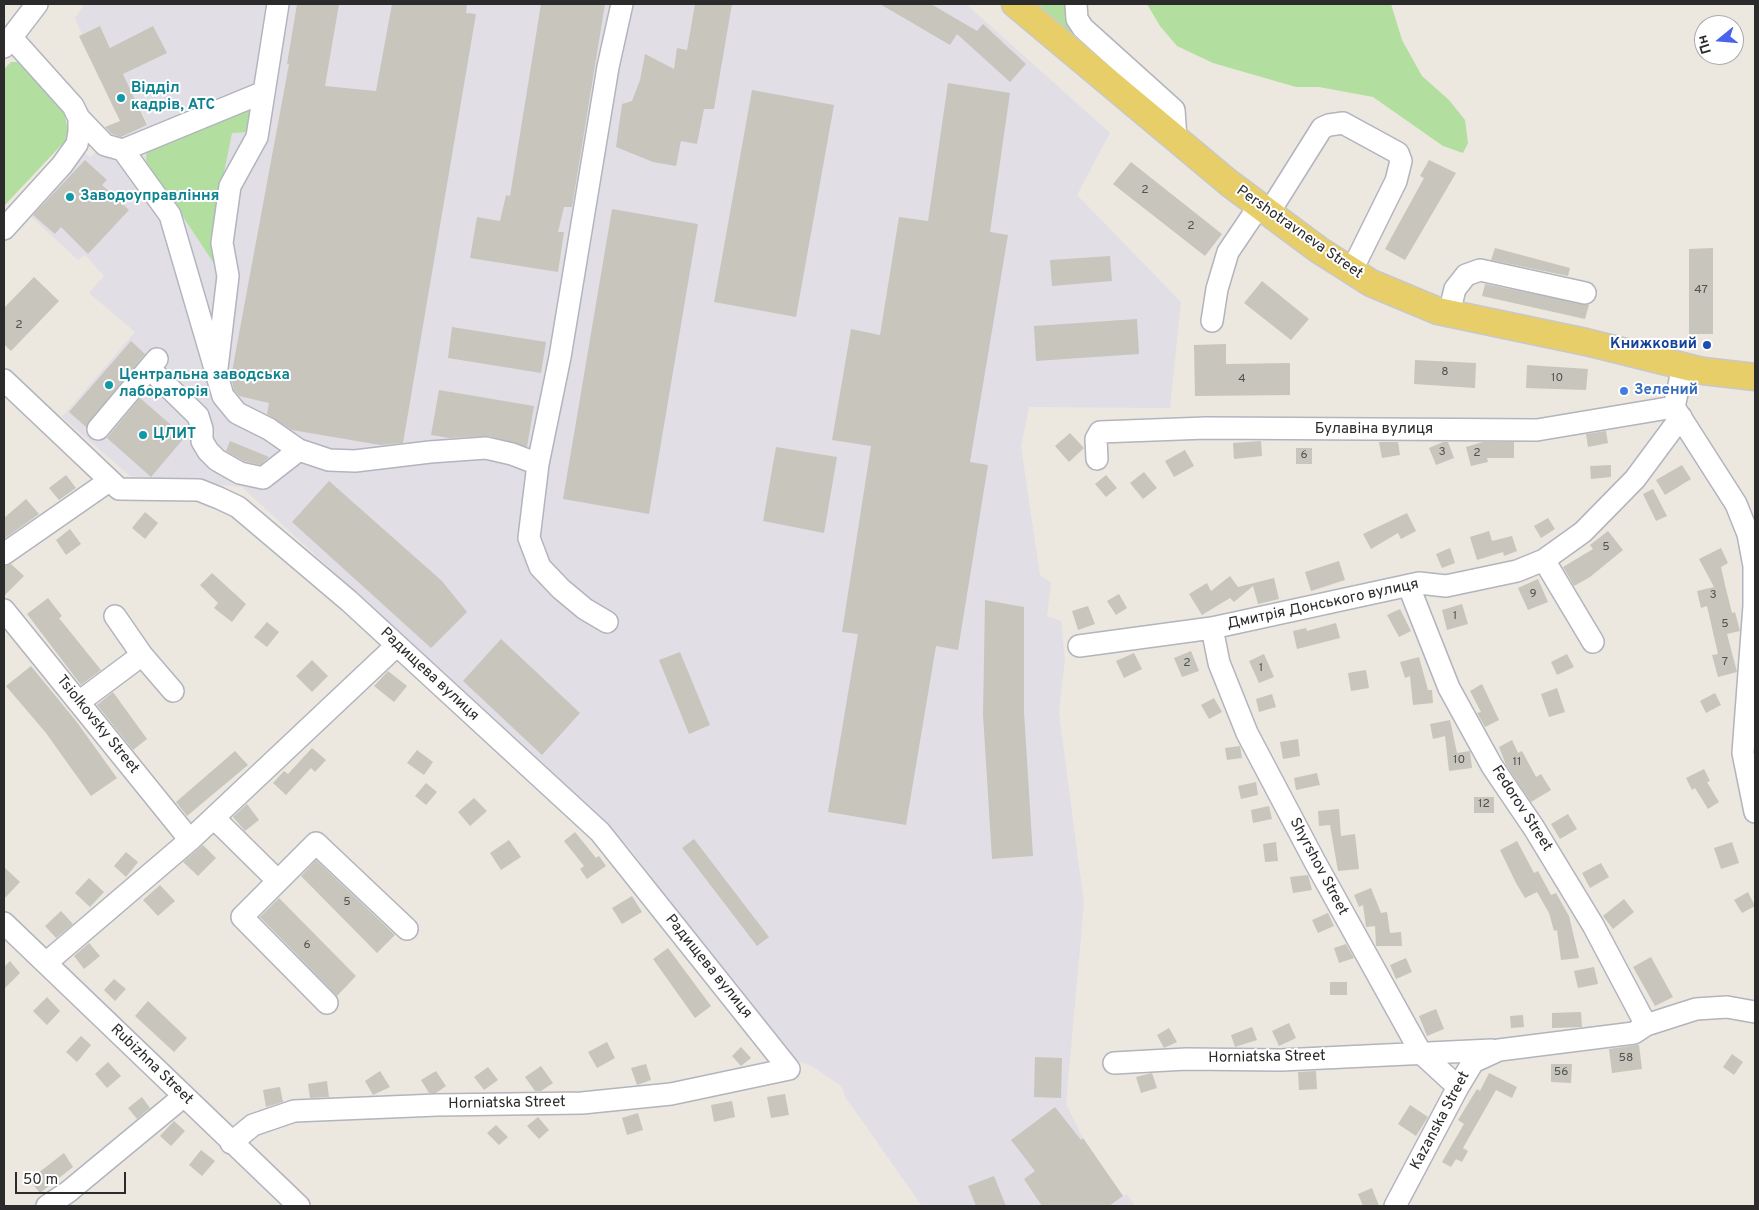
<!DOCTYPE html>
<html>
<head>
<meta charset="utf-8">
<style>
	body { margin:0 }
	#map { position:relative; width:1759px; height:1210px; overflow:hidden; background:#ece7df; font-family:Overpass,sans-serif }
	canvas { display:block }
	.frame { position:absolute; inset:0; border:5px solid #2b2b2b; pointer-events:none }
	.north { position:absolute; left:1694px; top:15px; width:50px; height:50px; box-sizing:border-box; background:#fff; border:1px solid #aaa; border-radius:50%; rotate:253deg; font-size:14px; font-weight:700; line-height:20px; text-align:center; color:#2b2b2b }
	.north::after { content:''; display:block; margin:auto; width:18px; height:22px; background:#4a63ed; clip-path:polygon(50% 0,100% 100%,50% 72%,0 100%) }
	.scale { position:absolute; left:15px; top:1172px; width:111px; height:22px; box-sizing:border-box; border:2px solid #2b2b2b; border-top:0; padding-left:6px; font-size:15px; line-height:18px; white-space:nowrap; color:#2b2b2b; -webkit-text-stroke:4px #fff; paint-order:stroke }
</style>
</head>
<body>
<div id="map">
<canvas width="1759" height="1210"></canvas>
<div class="frame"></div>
<div class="north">Пн</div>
<div class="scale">50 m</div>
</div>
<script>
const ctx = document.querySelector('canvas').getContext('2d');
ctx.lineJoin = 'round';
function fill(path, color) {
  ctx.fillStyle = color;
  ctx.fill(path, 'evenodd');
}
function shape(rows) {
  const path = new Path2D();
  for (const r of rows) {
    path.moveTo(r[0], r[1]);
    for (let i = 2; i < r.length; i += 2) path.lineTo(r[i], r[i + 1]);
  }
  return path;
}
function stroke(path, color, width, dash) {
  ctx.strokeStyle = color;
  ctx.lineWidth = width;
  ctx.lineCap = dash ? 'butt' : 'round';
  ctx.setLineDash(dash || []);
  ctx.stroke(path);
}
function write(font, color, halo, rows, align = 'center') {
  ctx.font = font + ' Overpass,sans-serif';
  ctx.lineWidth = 4;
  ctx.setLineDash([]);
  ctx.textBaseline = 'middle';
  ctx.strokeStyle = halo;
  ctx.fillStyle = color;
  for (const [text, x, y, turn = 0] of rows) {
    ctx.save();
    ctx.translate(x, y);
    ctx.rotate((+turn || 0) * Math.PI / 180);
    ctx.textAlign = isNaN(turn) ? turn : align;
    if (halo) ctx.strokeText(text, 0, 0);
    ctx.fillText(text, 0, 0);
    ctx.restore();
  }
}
const industrial = shape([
	[85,4,966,4,1110,133,1077,195,1181,302,1170,408,1029,407,1021,447,1040,575,1051,583,1047,616,1061,621,1065,660,1059,713,1084,904,1066,1104,1083,1138,1123,1196,1127,1194,1135,1206,922,1206,846,1098,841,1086,812,1066,788,1058,628,846,242,487,130,476,62,417,135,332,89,293,104,276,85,255,78,260,25,211,82,151,90,157,107,144,148,125,100,26,82,34,75,18]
]);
const green = shape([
	[1038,4,1071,4,1077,31,1070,33],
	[1147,4,1391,4,1402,40,1422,76,1449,100,1465,120,1468,143,1463,153,1443,146,1373,97,1319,87,1296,87,1213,63,1177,46,1160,26],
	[11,62,19,62,60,108,65,115,68,132,67,139,4,206,4,69],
	[250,108,252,111,250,132,232,133,210,242,221,264,217,268,146,161,147,147]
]);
const building = shape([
	[297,4,339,4,325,86,376,91,392,4,467,4,466,13,476,14,403,443,380,445,292,430,267,414,269,403,239,396,234,390,231,377,289,64,287,64],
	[541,4,605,4,572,207,564,207,558,232,564,232,558,272,470,258,477,217,500,221,506,195,510,196],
	[695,4,732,4,714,109,704,109,697,144,681,141,676,166,653,162,616,147,622,104,632,101,640,80,645,54,674,69,677,48,687,50],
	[880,4,931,4,977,31,983,24,1026,64,1010,82,957,34,950,45],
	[100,26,110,48,153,26,167,53,123,74,147,125,121,137,112,134,105,127,120,121,79,36],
	[948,83,1010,93,990,232,1008,235,970,462,988,465,958,650,936,646,906,825,828,812,858,634,842,632,871,446,832,440,851,329,880,335,899,217,928,221],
	[752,90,834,105,796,317,714,302],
	[85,160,107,180,102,185,129,210,88,254,61,227,55,234,33,215],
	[1429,160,1456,173,1405,260,1385,249,1424,178,1420,176],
	[1131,162,1222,234,1205,256,1113,184],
	[612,209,698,224,649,514,563,499],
	[1495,248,1570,268,1568,276,1491,260],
	[1713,248,1713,334,1689,334,1689,249],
	[1110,256,1112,281,1052,286,1050,260],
	[34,277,59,301,11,351,4,344,4,308],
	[1262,281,1309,319,1291,340,1244,303],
	[1485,284,1589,305,1585,319,1482,296],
	[1137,319,1139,354,1036,361,1034,326],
	[452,327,546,342,541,373,448,358],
	[131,341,145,354,86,427,69,412],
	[1226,344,1226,364,1290,363,1290,395,1195,396,1194,345],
	[1415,360,1476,363,1475,388,1414,384],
	[1527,365,1588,369,1586,390,1526,388],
	[439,390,534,406,527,447,489,436,449,438,431,435],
	[140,398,185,437,151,477,107,438],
	[1606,431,1608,443,1588,447,1586,434],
	[1070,433,1084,448,1069,462,1055,446],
	[230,441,269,457,268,458,260,465,244,461,226,451],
	[1261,441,1262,456,1234,459,1233,443],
	[1379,442,1398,442,1400,455,1382,458],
	[1443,442,1448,442,1454,458,1436,465,1429,448],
	[1483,442,1514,442,1514,458,1487,458,1488,462,1471,466,1466,447],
	[776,447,837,457,824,533,763,521],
	[1296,448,1312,448,1312,464,1296,464],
	[1185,450,1194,466,1174,477,1165,461],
	[1611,465,1611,477,1591,479,1590,466],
	[1682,465,1691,479,1665,495,1656,480],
	[1144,472,1157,488,1143,499,1130,483],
	[66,475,76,488,59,500,49,488],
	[1106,475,1117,488,1106,497,1095,484],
	[329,481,442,581,467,612,431,648,292,522],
	[1653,489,1667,516,1656,521,1643,494],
	[26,499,39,514,4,539,4,518],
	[145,512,158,523,145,539,132,528],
	[1407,513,1416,531,1401,539,1398,533,1371,549,1363,534],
	[1548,518,1555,529,1541,538,1534,526],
	[70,529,81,544,66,555,56,540],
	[1489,531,1492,541,1512,536,1517,551,1504,556,1503,552,1477,560,1470,537],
	[1608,531,1623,550,1590,577,1574,586,1563,567,1593,549,1590,545],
	[1450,548,1455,563,1442,568,1436,554],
	[1721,548,1728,563,1721,567,1725,585,1732,613,1735,612,1740,631,1727,634,1737,672,1718,677,1712,655,1718,654,1707,606,1701,608,1697,591,1714,587,1699,559],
	[1339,561,1345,580,1311,591,1305,572],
	[11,564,24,576,4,596,4,566],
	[212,573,246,604,232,622,214,608,218,603,200,585],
	[1230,576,1238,587,1274,578,1279,599,1258,604,1253,586,1234,602,1230,598,1202,615,1189,594,1207,583,1211,591],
	[1538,579,1548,602,1528,610,1518,588],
	[1119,594,1127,608,1116,615,1107,601],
	[48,598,62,616,59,618,101,670,81,685,27,614],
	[985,600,1024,607,1024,712,1033,856,992,859,983,715],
	[1462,604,1468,624,1447,630,1442,610],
	[1088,606,1095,624,1078,630,1072,611],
	[1400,609,1411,631,1399,637,1387,615],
	[267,622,279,632,267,647,254,637],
	[1336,623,1340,638,1297,649,1293,631,1306,628,1307,631],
	[501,639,580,713,542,755,463,681],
	[1191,651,1199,671,1182,677,1174,658],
	[680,652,710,725,689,734,659,660],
	[1134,653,1142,669,1124,678,1116,661],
	[1264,654,1274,677,1259,683,1249,661],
	[1567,654,1574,667,1557,675,1551,662],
	[1419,657,1428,690,1432,690,1433,703,1413,705,1410,676,1405,678,1400,662],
	[312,660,328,676,312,692,296,676],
	[31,666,76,721,117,778,91,796,46,733,6,686],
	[1366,670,1369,688,1351,691,1348,673],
	[388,671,407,686,394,702,374,686],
	[1482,684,1499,720,1485,727,1477,713,1481,712,1470,691],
	[1557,688,1565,712,1549,717,1541,694],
	[113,692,147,739,133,750,97,705],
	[1715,693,1721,705,1706,713,1700,701],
	[1272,694,1276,707,1259,712,1256,699],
	[1214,698,1222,712,1209,719,1201,705],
	[1450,720,1457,753,1470,751,1472,768,1449,771,1445,736,1433,739,1430,724],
	[1298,739,1300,756,1283,759,1280,742],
	[1512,740,1518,753,1522,751,1536,777,1541,774,1551,790,1531,802,1506,765,1499,747],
	[1240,746,1242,758,1227,760,1225,748],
	[312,748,326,760,315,772,311,768,286,795,273,783,284,771,288,774],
	[417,750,433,762,424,775,407,763],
	[235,751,248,765,187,816,176,802],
	[1704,769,1710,781,1707,782,1719,802,1708,809,1695,788,1692,790,1686,778],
	[1317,773,1320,785,1296,790,1294,778],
	[1256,782,1258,795,1241,799,1238,786],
	[426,783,437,792,426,805,415,796],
	[1474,797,1494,797,1494,813,1474,813],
	[474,798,487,811,470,826,458,812],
	[247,804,259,820,245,831,233,817],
	[1269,806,1272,819,1253,823,1251,810],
	[1339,809,1341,836,1355,834,1359,869,1338,871,1330,825,1319,826,1318,811],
	[1568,814,1577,829,1560,839,1551,824],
	[575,832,596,858,599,856,606,866,587,879,580,869,584,866,564,841],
	[694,839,769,937,757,946,682,848],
	[509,840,521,857,501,870,490,853],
	[1517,841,1534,873,1538,871,1551,895,1556,893,1569,916,1579,958,1561,960,1557,930,1554,931,1549,913,1537,892,1525,898,1516,883,1500,850],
	[1276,842,1278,861,1265,862,1263,844],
	[1732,842,1739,863,1721,869,1714,848],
	[203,845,216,858,198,876,183,862],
	[126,852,138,862,126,877,114,866],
	[316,860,395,935,377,953,301,876],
	[1601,863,1609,877,1590,888,1582,873],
	[4,867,20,882,4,899],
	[1308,875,1312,890,1293,893,1290,877],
	[89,878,104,892,90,907,75,893],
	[160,885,175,901,158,916,143,900],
	[1371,888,1381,913,1387,912,1390,933,1401,932,1402,946,1376,946,1375,926,1366,927,1363,905,1359,907,1354,895],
	[1748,892,1755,906,1742,913,1734,900],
	[632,896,642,912,622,924,612,908],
	[279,898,356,976,337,996,260,917],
	[1624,899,1634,912,1613,929,1603,916],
	[61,911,73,924,56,938,45,926],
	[1328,913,1334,926,1318,933,1312,920],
	[89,943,100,956,84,969,74,956],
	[1346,944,1354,958,1339,963,1334,948],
	[668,948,711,1006,695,1018,653,959],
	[1651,957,1673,997,1655,1006,1633,967],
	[1406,958,1412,972,1396,979,1390,965],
	[10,961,20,973,4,989,4,967],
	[1594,967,1598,984,1578,988,1574,971],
	[114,979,126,989,115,1001,104,990],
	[1330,982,1347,982,1347,995,1330,995],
	[47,997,60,1011,47,1025,33,1011],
	[148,1001,187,1038,174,1052,135,1016],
	[1436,1009,1444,1029,1427,1036,1419,1016],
	[1581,1012,1582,1027,1552,1028,1552,1013],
	[1523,1015,1524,1027,1511,1028,1510,1016],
	[1289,1023,1296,1038,1279,1046,1272,1031],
	[1252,1027,1257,1040,1235,1047,1231,1035],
	[1169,1028,1177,1042,1164,1048,1157,1035],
	[81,1036,91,1045,77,1062,66,1052],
	[607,1042,615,1058,597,1068,588,1052],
	[1637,1045,1639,1045,1642,1069,1612,1073,1609,1049],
	[741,1047,751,1058,741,1066,732,1056],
	[1732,1054,1743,1062,1734,1075,1723,1067],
	[1035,1057,1062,1058,1061,1098,1034,1097],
	[108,1062,121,1076,107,1088,95,1074],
	[646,1064,651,1080,637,1085,631,1068],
	[1551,1064,1572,1064,1571,1083,1551,1082],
	[541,1066,553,1083,541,1091,535,1091,525,1077],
	[488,1067,498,1080,484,1090,474,1077],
	[380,1071,390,1087,373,1095,365,1081],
	[436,1071,446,1086,436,1093,429,1093,421,1080],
	[1316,1071,1317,1089,1299,1090,1298,1072],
	[1152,1073,1157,1088,1141,1093,1136,1077],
	[1489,1073,1517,1087,1512,1098,1496,1090,1463,1148,1468,1151,1462,1162,1456,1159,1451,1167,1442,1162,1464,1124,1458,1120,1477,1089,1480,1091],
	[327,1081,329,1097,310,1098,308,1084],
	[280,1087,283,1102,266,1107,263,1090],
	[785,1094,789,1115,771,1118,767,1097],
	[142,1097,150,1108,137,1119,128,1108],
	[732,1101,735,1117,714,1122,711,1105],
	[1410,1105,1428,1117,1416,1136,1398,1124],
	[1055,1107,1081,1140,1083,1138,1123,1196,1109,1206,1042,1206,1024,1179,1035,1171,1011,1140],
	[638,1113,643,1130,627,1135,622,1118],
	[538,1117,549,1130,539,1139,527,1126],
	[174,1121,185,1131,171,1146,160,1136],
	[496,1125,508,1137,499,1145,487,1133],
	[201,1150,215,1161,202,1176,189,1165],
	[64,1153,73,1167,40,1193,29,1180],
	[994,1176,1006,1206,976,1206,968,1186],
	[1372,1188,1379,1206,1363,1206,1358,1194]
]);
const minor = shape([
	[1076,4,1077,19,1083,28,1174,110,1176,139],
	[4,47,37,4],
	[79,118,105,145,123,150,170,215,223,396,237,413,269,429,299,450,263,478,240,473,217,460,208,451,202,441,202,429,198,416,150,369],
	[123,150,264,92],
	[1268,214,1322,128,1329,125,1343,123,1398,153,1401,161,1396,181,1351,272],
	[4,229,62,165,77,144,79,132,79,118,73,106,11,37],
	[1449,313,1455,289,1466,275,1480,270,1585,293],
	[1212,321,1217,289,1228,252,1259,206],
	[1683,367,1674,407,1736,504,1748,534,1754,566,1754,606,1743,753,1755,812],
	[217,368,228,276,222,243,230,186,257,137,278,4],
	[4,380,119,489,199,490,219,498,238,507,349,601,600,832,789,1069,671,1094,582,1103,437,1105,294,1111,253,1125,231,1143],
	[98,429,157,359],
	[299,450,329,460,355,461,430,452,486,448,512,454,538,464],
	[1097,459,1096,439,1100,432,1206,428,1537,430,1674,407],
	[4,554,109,481],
	[1544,560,1593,642],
	[1409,587,1449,688,1492,766,1534,828,1593,925,1646,1025],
	[4,610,190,840],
	[115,616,142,655,173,691],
	[607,622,585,609,561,589,540,567,529,538,538,464,560,357,608,67,622,4],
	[1212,628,1219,663,1247,733,1315,862,1421,1053,1458,1087],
	[1079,646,1212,628,1419,583,1446,586,1517,571,1544,560,1583,532,1635,479,1681,417],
	[79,702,142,655],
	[214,818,277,880],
	[4,923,299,1206],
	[46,963,190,840,396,646],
	[327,1003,242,917,316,843,407,929],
	[1114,1063,1186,1059,1281,1060,1492,1050],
	[47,1206,68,1192,184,1096],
	[1395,1206,1458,1087,1473,1062,1499,1050,1634,1033,1646,1025,1696,1009,1727,1007,1755,1012]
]);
const major = shape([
	[1015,4,1229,183,1319,250,1371,283,1438,311,1586,342,1703,371,1755,377]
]);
const markers = [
	[121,98,5,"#0f9aa8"],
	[70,197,5,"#0f9aa8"],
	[1707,345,5,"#1a4fb4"],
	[109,385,5,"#0f9aa8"],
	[1624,391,5,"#3f7fe0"],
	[143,435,5,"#0f9aa8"]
];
const numberNames = [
	["2",1145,191],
	["2",1191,227],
	["47",1701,291],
	["2",19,326],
	["8",1445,373],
	["10",1557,379],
	["4",1242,380],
	["3",1442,453],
	["2",1477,454],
	["6",1304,456],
	["5",1606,548],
	["9",1533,595],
	["3",1713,596],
	["1",1455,617],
	["5",1725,625],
	["7",1725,663],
	["2",1187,664],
	["1",1261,669],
	["10",1459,761],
	["11",1517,763],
	["12",1484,805],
	["5",347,903],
	["6",307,946],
	["58",1626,1059],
	["56",1561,1073]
];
const cultureNames = [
	["Відділ",131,89],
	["кадрів, АТС",131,106],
	["Заводоуправління",80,197],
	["Центральна заводська",119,376],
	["лабораторія",119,393],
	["ЦЛИТ",153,435]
];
const streetNames = [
	["Pershotravneva Street",1299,233,35],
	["Булавіна вулиця",1374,430],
	["Дмитрія Донського вулиця",1323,605,-12],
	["Радищева вулиця",429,675,43],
	["Tsiolkovsky Street",97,725,51],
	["Fedorov Street",1521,809,57],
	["Shyrshov Street",1318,867,62],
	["Радищева вулиця",708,967,51],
	["Horniatska Street",1267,1058,-1],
	["Rubizhna Street",151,1065,44],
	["Horniatska Street",507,1104,-1],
	["Kazanska Street",1441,1121,-62]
];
const transitNames = [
	["Книжковий",1697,345]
];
const shopNames = [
	["Зелений",1634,391]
];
fill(industrial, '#e1dfe5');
fill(green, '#b2df9f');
fill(building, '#c8c5bd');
stroke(minor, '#b2b4be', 24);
stroke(major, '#c8c8c8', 29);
stroke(minor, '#fff', 21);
stroke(major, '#e7ce69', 26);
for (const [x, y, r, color] of markers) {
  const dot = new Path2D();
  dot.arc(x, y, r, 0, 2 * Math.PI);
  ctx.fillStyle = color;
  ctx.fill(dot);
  stroke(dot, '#fff', 2);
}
write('12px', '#525250', null, numberNames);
write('bold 15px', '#0d838f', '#fff', cultureNames, 'left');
write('15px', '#2b2b2b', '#fff', streetNames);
write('bold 15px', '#164399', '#fff', transitNames, 'right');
write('bold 15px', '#366cbe', '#fff', shopNames, 'left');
</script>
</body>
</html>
